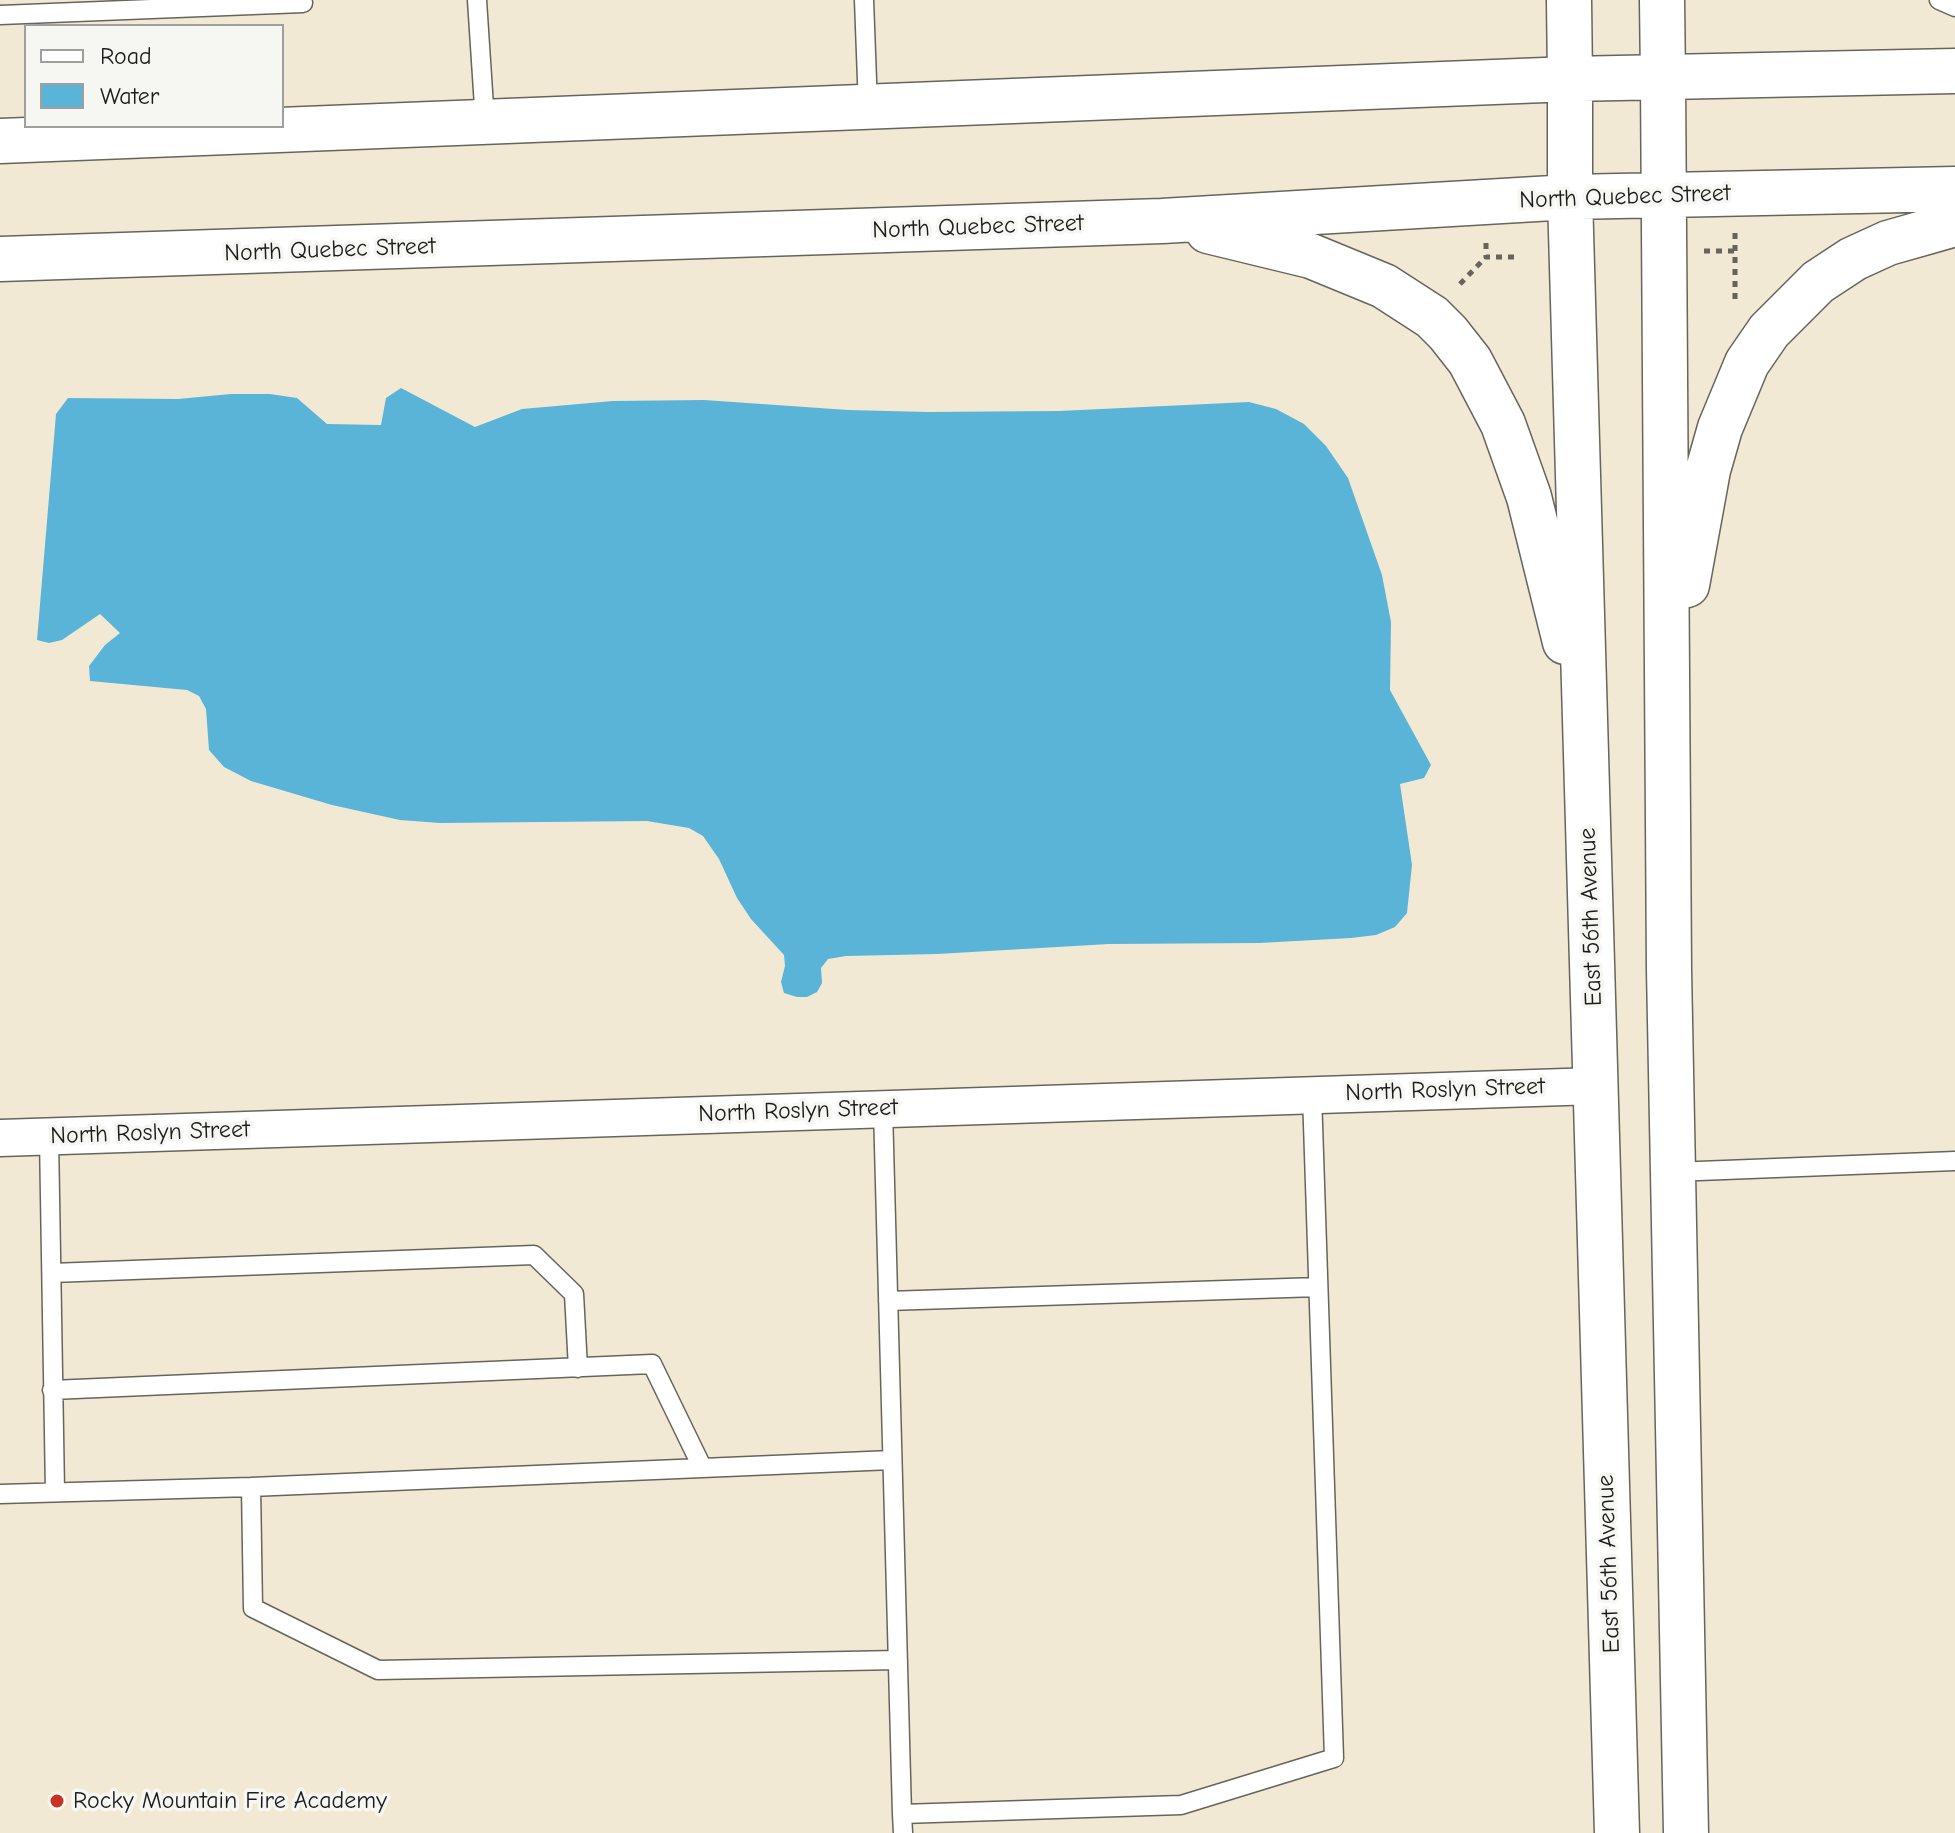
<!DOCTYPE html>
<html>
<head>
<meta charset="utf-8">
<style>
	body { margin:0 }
	#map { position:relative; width:1955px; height:1833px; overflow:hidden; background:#f1e9d4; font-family:"Comic Neue",sans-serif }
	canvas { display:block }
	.legend { position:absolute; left:24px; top:24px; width:260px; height:104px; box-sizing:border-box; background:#f6f6f2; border:2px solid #9f9f9c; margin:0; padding:10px 14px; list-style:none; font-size:24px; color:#1c1c1c }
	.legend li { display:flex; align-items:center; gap:16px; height:40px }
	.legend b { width:40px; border:2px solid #9f9f9c }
</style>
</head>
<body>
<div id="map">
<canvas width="1955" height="1833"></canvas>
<ul class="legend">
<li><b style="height:10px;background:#fff"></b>Road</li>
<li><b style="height:22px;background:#59b4d7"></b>Water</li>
</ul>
</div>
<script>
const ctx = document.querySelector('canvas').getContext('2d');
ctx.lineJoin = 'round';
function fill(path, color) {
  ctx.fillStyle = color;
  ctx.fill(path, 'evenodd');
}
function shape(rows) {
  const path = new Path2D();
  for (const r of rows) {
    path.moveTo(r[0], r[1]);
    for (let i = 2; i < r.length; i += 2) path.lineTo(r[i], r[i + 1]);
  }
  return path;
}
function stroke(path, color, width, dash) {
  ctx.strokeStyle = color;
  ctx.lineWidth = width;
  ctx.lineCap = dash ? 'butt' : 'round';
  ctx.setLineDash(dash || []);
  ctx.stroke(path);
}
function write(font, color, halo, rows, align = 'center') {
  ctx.font = font + ' "Comic Neue",sans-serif';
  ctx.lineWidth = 7;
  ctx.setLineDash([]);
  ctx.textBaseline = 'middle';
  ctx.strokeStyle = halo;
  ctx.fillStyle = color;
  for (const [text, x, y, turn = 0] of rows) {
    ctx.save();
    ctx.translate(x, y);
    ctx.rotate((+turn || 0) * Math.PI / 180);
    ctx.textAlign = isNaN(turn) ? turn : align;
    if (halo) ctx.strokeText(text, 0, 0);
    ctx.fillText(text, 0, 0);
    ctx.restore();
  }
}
const water = shape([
	[401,388,475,427,522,409,613,401,704,400,848,410,927,412,1059,411,1249,402,1276,409,1304,424,1326,446,1348,478,1382,575,1391,622,1390,690,1431,765,1424,778,1400,784,1412,865,1407,913,1395,927,1376,935,1351,938,1259,943,1109,944,937,954,846,956,828,959,821,968,822,983,817,992,807,997,797,997,784,993,781,982,785,966,784,955,751,919,737,898,719,859,703,836,689,828,647,821,440,823,400,820,332,805,251,781,224,767,209,750,206,709,199,696,187,690,90,681,89,666,105,645,120,633,100,614,62,640,49,643,37,640,56,414,68,398,178,399,231,394,270,394,297,398,327,424,381,425,386,398]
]);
const path = shape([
	[1735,233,1735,303],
	[1486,243,1486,257,1515,257],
	[1704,251,1735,251],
	[1460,284,1486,257]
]);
const service = shape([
	[477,0,485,122],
	[864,0,868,107],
	[1939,0,1955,7],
	[0,15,303,3],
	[883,1109,902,1814],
	[49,1137,55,1492],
	[1673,1172,1955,1161],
	[52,1273,534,1255,574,1294,578,1368],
	[888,1301,1318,1287],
	[52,1390,652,1364,702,1467],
	[892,1460,251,1487,253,1608,378,1670,898,1660],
	[0,1494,251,1487],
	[903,1833,902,1814,1181,1805,1334,1758,1312,1094]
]);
const minor = shape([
	[0,1138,1596,1086]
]);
const secondary = shape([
	[1569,0,1570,79],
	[1662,0,1663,79]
]);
const primary = shape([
	[1570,79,1570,197,1617,1833],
	[1663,79,1669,970,1686,1833],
	[0,141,1570,79,1955,71],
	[1208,231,1311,256,1384,286,1432,317,1448,333,1470,361,1503,424,1529,497,1565,642],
	[0,259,1162,221,1570,197,1955,189],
	[1687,585,1708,470,1720,428,1747,363,1769,331,1818,282,1853,259,1888,243,1955,224]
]);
const markers = [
	[57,1801,8,"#c8321e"]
];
const streetNames = [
	["North Quebec Street",1625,197,-2],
	["North Quebec Street",978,227,-2],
	["North Quebec Street",330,250,-2],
	["East 56th Avenue",1591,917,-92],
	["North Roslyn Street",1445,1090,-2],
	["North Roslyn Street",798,1111,-2],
	["North Roslyn Street",150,1133,-2],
	["East 56th Avenue",1609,1564,-92]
];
const poiNames = [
	["Rocky Mountain Fire Academy",73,1801]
];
fill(water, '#59b4d7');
stroke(service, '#67645c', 21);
stroke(minor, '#67645c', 39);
stroke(secondary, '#67645c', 47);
stroke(primary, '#67645c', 47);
stroke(path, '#67645c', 5, [6, 6]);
stroke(service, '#fff', 18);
stroke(minor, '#fff', 36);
stroke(secondary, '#fff', 44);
stroke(primary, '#fff', 44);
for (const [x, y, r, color] of markers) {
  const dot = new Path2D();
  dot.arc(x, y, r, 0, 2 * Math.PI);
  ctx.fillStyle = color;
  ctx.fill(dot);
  stroke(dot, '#f6f6f2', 3);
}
write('24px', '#1c1c1c', '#f6f6f2', streetNames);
write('24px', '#1c1c1c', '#f6f6f2', poiNames, 'left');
</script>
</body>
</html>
